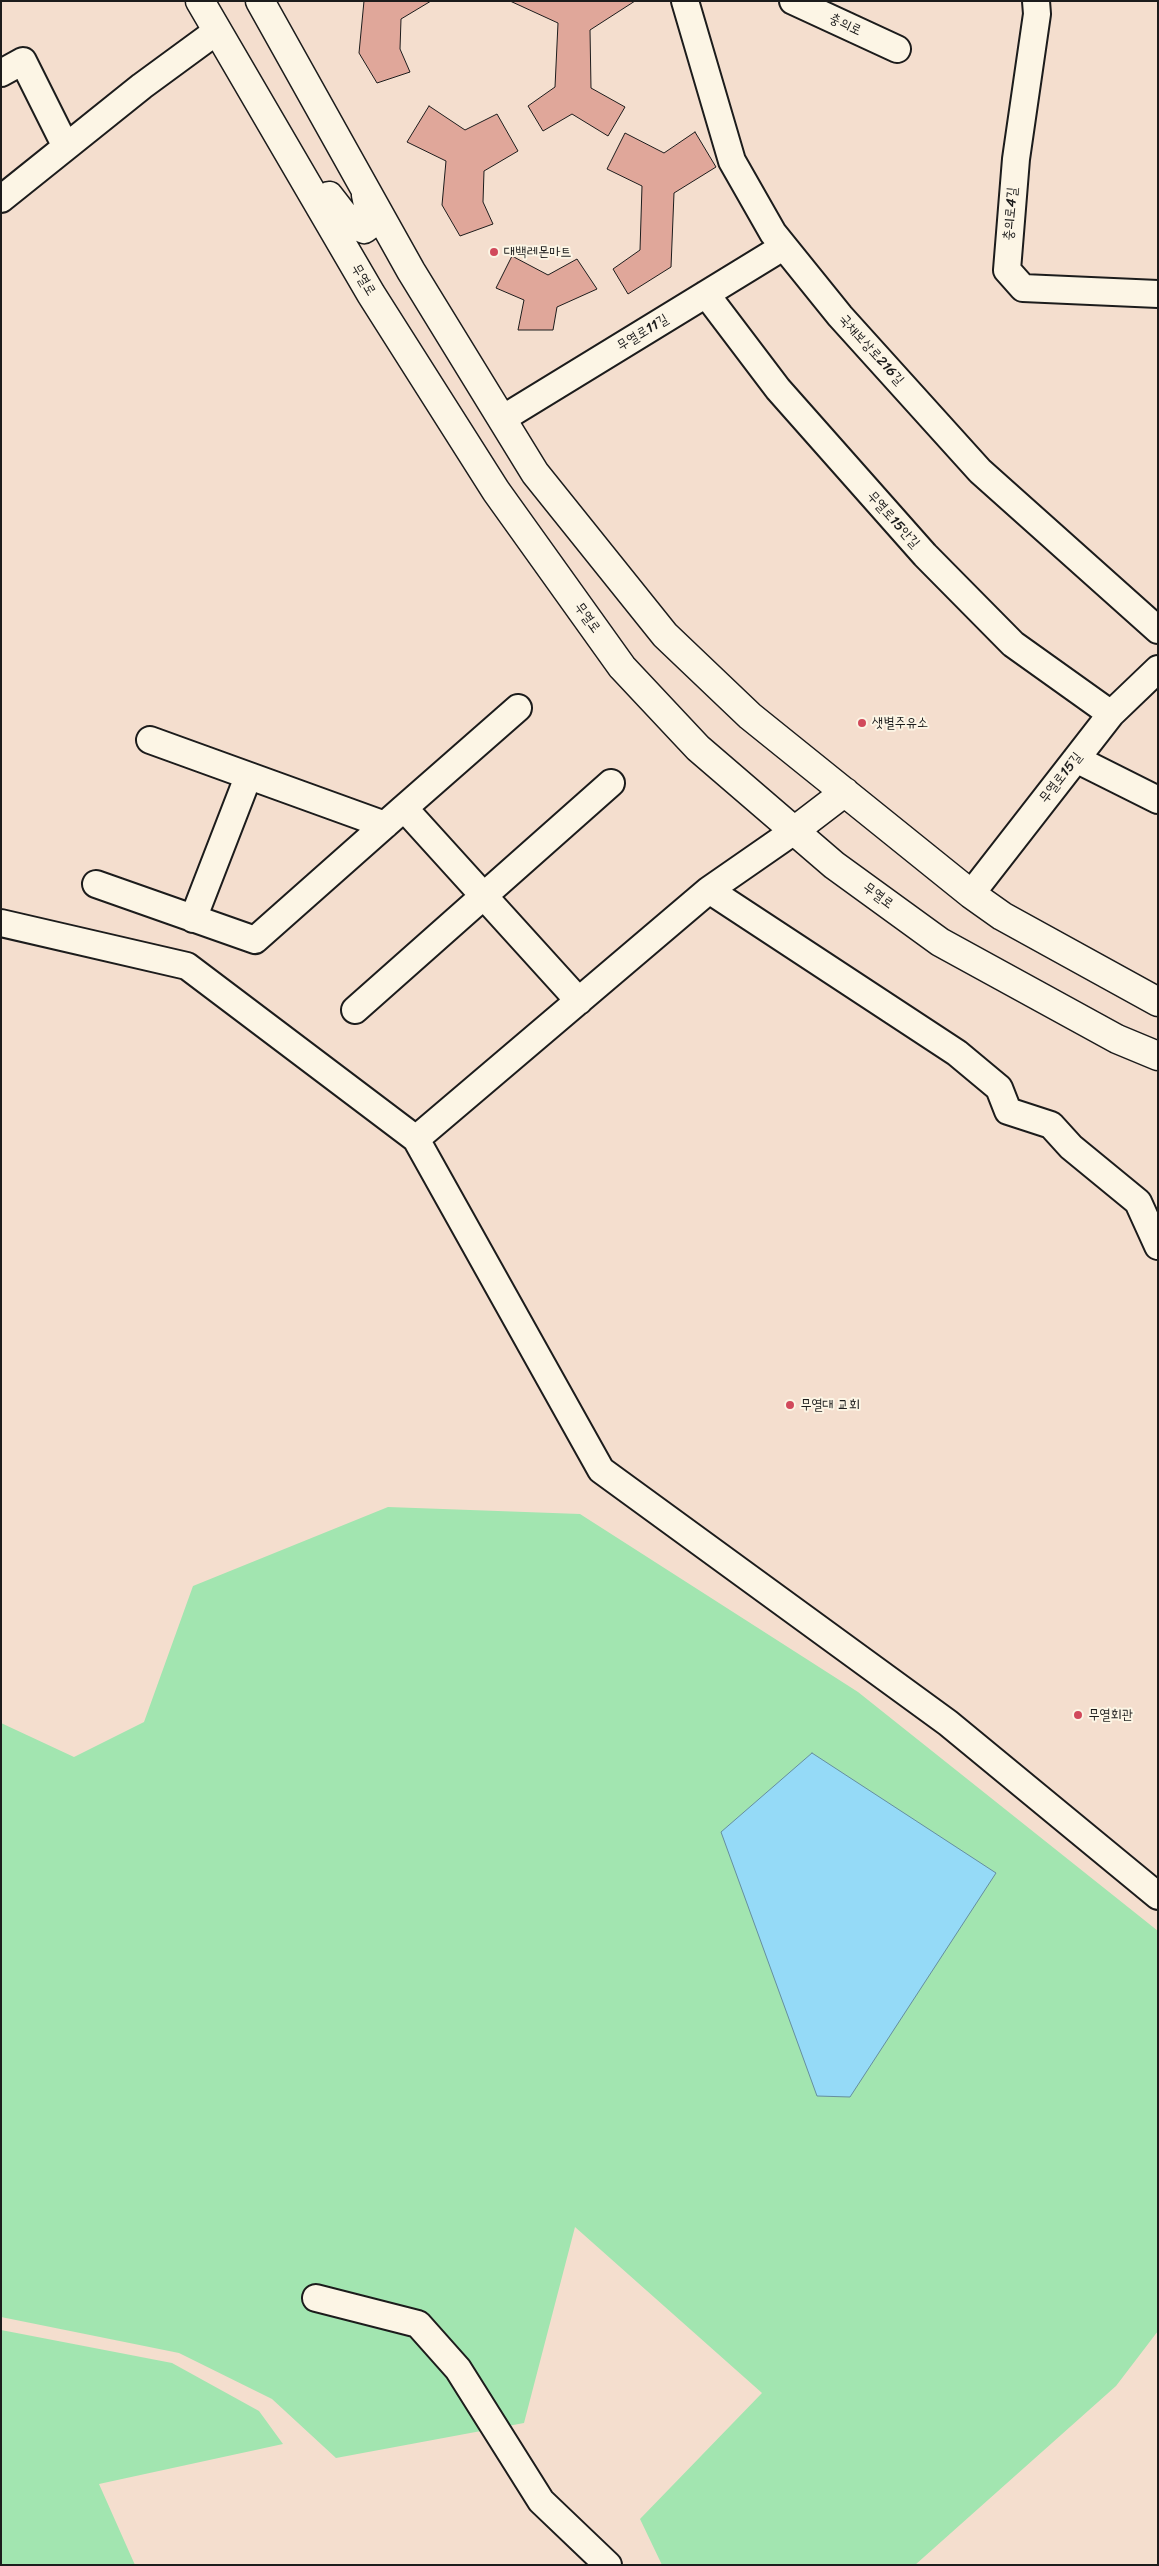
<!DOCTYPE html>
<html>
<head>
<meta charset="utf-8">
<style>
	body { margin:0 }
	#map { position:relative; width:1159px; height:2566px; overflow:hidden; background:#f4dece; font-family:Sriracha,sans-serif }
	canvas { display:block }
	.frame { position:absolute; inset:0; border:2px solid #1c1c1c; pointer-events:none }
</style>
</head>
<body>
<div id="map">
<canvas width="1159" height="2566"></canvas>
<div class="frame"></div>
</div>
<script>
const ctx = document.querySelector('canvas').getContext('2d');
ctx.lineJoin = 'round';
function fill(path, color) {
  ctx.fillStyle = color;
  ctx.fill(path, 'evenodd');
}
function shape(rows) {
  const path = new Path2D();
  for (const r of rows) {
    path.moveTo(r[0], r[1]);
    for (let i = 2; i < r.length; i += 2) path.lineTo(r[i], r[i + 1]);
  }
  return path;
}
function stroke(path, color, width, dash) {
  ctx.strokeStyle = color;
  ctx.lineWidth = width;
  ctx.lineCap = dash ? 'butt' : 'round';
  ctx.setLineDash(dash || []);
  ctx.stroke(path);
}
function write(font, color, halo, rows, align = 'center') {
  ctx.font = font + ' Sriracha,"Poor Story",sans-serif';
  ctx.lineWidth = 4;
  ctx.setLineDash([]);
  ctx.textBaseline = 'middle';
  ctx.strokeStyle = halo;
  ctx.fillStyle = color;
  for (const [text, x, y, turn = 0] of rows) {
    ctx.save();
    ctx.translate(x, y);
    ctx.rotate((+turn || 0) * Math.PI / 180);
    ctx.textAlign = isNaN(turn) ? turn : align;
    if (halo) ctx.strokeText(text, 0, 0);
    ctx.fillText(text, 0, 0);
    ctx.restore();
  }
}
const green = shape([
	[388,1507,580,1514,858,1692,1158,1931,1158,2331,1116,2386,915,2565,662,2565,640,2519,762,2393,575,2227,524,2423,336,2458,272,2399,179,2353,1,2317,1,1723,74,1757,144,1722,193,1586],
	[1,2330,172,2363,259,2411,283,2444,99,2484,135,2565,1,2565]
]);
const water = shape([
	[812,1753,996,1873,850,2097,817,2096,721,1832,812,1753]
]);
const building = shape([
	[364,1,431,1,401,19,400,49,410,72,377,83,359,53,364,1],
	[510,1,635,1,590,30,591,88,625,107,608,136,572,114,543,131,528,106,555,87,558,23,510,1],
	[429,106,465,130,497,114,518,151,484,171,483,202,493,224,460,236,442,205,446,161,407,142,429,106],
	[695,132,716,167,674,193,671,267,628,294,613,269,640,250,642,186,607,169,625,133,664,153,695,132],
	[512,256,548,275,577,259,597,289,557,307,553,330,518,330,524,300,496,288,512,256]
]);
const minor = shape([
	[685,1,732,161,773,233,840,316,980,471,1158,630],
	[793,1,897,49],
	[1036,1,1037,14,1016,159,1007,270,1023,288,1158,294],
	[1,73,23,61,66,147],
	[1,199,142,86,217,31],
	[706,294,778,389,925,555,1013,644,1111,714],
	[502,419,783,247],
	[150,740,385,825],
	[1076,759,1158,800],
	[404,808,518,708],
	[96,884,255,940,404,808,579,1001],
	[709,890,794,831],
	[971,894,1111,714,1158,669],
	[193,919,248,777],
	[1,923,187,966,416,1139,601,1470,948,1723,1158,1896],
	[355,1010,611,783],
	[416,1139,709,890,957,1053,999,1088,1008,1111,1051,1125,1071,1147,1138,1202,1158,1246],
	[316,2298,418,2324,458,2369,541,2501,608,2565]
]);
const major = shape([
	[200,1,371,294,496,491,622,667,698,748,834,865,940,942,1117,1039,1158,1056],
	[260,1,411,271,535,473,665,635,750,716,971,894,1002,916,1158,1002],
	[329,196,350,223,364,229,372,223,366,195],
	[794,831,845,792]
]);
const markers = [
	[494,252,5,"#d1495b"],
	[862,723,5,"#d1495b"],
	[790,1405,5,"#d1495b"],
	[1078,1715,5,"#d1495b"]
];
const streetNames = [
	["충의로",845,25,25],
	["충의로4길",1011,214,-85],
	["무열로",363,280,59],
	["무열로11길",643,333,-31],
	["국채보상로216길",871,350,48],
	["무열로15안길",893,520,48],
	["무열로",587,618,54],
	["무열로15길",1061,778,-52],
	["무열로",878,896,36]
];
const poiNames = [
	["대백레몬마트",504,252],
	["샛별주유소",872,723],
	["무열대 교회",800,1405],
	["무열회관",1088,1715]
];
fill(green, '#a2e5b0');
fill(water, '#95daf7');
stroke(water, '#658e9f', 1);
fill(building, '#e0a79a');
stroke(building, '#1c1c1c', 1);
stroke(minor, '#1c1c1c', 30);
stroke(major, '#1c1c1c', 31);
stroke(minor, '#fcf5e5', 26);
stroke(major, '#fcf5e5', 28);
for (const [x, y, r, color] of markers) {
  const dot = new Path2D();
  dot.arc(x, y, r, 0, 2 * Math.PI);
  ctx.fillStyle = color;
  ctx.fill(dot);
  stroke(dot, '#fcf5e5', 2);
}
write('14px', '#1c1c1c', '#fcf5e5', streetNames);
write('14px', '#1c1c1c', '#fcf5e5', poiNames, 'left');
</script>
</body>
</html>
